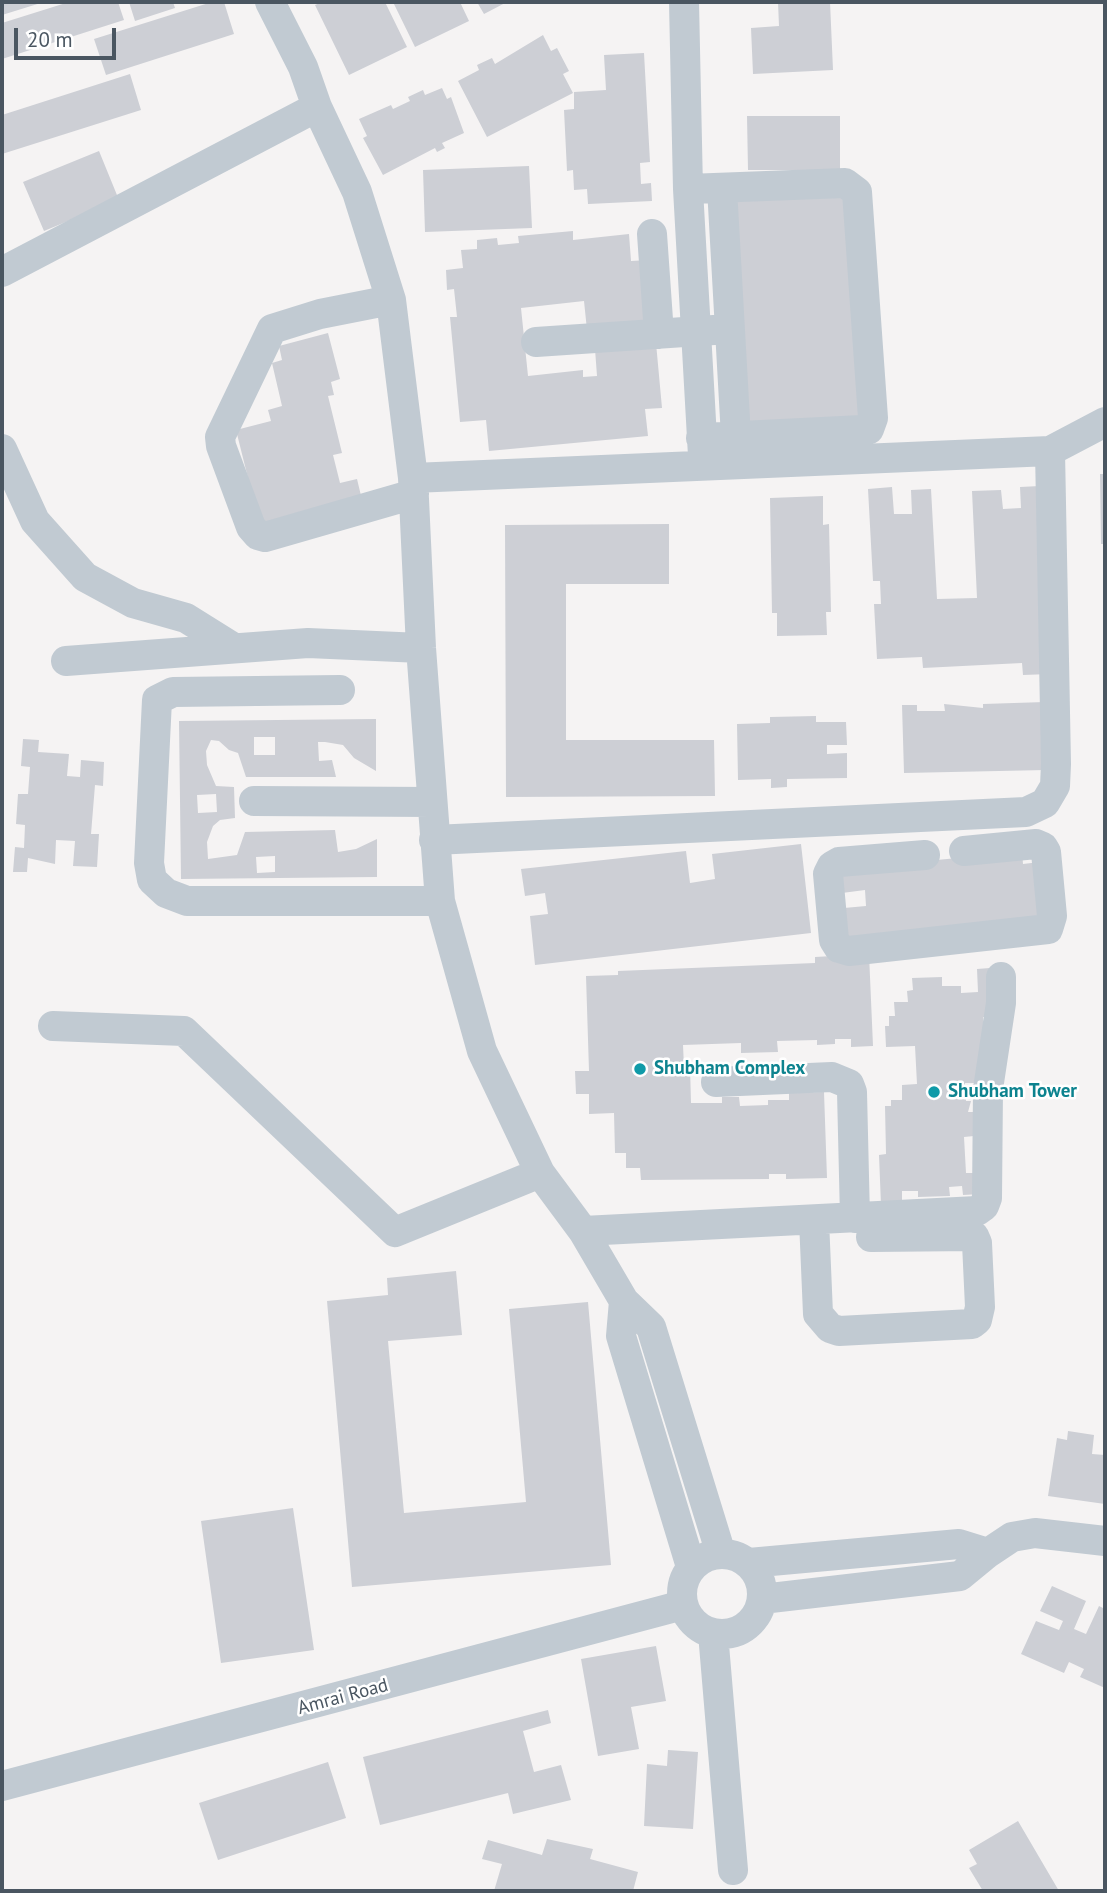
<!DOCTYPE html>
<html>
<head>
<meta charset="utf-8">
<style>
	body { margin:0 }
	#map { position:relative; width:1107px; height:1893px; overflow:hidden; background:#f5f3f3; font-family:"PT Sans",sans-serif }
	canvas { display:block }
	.frame { position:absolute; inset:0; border:4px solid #4a5661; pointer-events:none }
	.scale { position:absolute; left:14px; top:28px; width:102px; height:32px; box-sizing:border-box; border:4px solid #4a5661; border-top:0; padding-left:9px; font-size:21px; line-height:24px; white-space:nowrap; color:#4a5661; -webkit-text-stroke:5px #fff; paint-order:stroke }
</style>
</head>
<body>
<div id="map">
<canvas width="1107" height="1893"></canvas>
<div class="frame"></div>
<div class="scale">20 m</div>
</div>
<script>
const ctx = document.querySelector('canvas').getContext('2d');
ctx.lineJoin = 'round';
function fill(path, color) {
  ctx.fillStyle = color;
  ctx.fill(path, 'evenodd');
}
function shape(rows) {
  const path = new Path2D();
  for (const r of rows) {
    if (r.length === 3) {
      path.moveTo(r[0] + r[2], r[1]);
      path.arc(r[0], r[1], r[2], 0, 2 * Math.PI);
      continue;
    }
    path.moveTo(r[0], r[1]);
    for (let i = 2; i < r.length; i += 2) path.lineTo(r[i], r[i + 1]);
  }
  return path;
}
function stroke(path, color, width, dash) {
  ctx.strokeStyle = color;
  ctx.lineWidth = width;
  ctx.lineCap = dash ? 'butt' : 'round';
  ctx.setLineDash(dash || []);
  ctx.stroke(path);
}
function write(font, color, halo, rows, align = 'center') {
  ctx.font = font + ' "PT Sans",sans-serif';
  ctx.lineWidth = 5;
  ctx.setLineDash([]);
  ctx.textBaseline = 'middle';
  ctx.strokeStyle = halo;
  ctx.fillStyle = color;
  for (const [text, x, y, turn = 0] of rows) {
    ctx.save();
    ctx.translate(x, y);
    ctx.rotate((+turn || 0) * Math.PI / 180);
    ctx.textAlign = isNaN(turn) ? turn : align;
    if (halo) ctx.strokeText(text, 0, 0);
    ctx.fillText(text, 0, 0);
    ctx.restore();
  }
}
const building = shape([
	[2,2,44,2,2,15],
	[69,2,118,2,124,20,2,59,2,23],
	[129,2,173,2,175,8,135,21],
	[212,2,224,2,234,34,106,75,94,39],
	[322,2,385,2,407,47,349,75,315,5],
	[393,2,460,2,469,21,415,47],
	[477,2,507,2,484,14],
	[778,2,830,2,833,70,753,74,751,28,779,26],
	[543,35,551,51,557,48,569,71,563,74,573,93,487,137,458,81,479,70,477,65,492,58,495,64],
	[644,53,650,162,640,163,641,184,651,183,652,201,588,204,587,189,574,190,573,170,567,171,564,110,574,109,574,92,606,90,604,55],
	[130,74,141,110,2,154,2,115],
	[442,88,447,99,451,97,464,133,442,143,445,148,437,152,435,148,383,175,363,138,367,136,359,119,391,105,393,109,410,101,408,97,423,90,425,95],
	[747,116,840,116,840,170,748,170],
	[99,151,119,200,44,231,23,182],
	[529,166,532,228,425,232,423,170],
	[849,193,864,421,748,428,733,200],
	[573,231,573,240,629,234,631,261,648,260,654,323,587,330,584,301,521,308,528,376,583,370,583,377,597,376,595,349,656,343,662,408,645,409,648,436,489,451,486,420,460,422,450,317,457,317,454,289,447,290,446,270,463,268,461,250,477,249,477,240,497,238,498,245,519,243,518,236],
	[328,333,340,379,331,382,334,395,328,396,342,453,333,455,340,483,357,479,363,504,261,530,236,430,271,421,268,410,282,406,272,363,282,360,279,346],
	[1100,474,1105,474,1105,544,1101,544],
	[1040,486,1050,674,1023,675,1022,663,923,668,922,657,877,659,874,604,881,604,880,581,873,581,868,489,892,487,894,514,912,514,911,490,931,489,937,599,977,598,972,491,1001,490,1003,509,1021,508,1020,487],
	[823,496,823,525,829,524,831,612,826,612,827,635,777,636,777,613,772,613,770,498],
	[669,524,669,584,566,584,566,740,714,740,715,796,506,797,505,525],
	[1045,702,1046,770,904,773,902,705,917,705,917,711,945,711,944,704,983,708,983,704],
	[816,716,816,722,846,722,847,745,827,745,827,754,847,753,847,778,787,779,787,787,771,788,771,779,738,780,737,724,770,723,770,717],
	[376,719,376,771,354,758,343,745,325,742,318,742,319,761,332,760,336,777,246,777,238,753,229,750,219,741,211,740,206,751,207,765,216,786,234,787,235,818,220,820,213,826,207,842,208,859,237,855,245,832,335,830,338,852,356,849,377,839,377,877,181,879,179,721],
	[254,737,275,737,275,755,254,755],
	[216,794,217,812,198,813,197,795],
	[275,856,275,872,257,873,256,857],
	[23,739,39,740,38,752,69,754,67,776,80,777,81,760,104,762,103,786,95,785,91,834,99,834,97,867,73,866,75,841,56,840,55,864,28,858,27,872,13,872,15,847,24,848,25,825,16,824,18,794,28,794,30,767,21,766],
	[801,844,811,933,535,965,530,916,548,914,545,893,525,896,521,869,686,851,690,883,715,879,712,854],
	[1022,852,1023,864,1040,862,1046,925,848,944,844,908,866,906,865,890,842,893,840,869],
	[869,954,873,1046,851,1047,851,1039,835,1039,835,1044,817,1045,817,1040,777,1041,778,1052,741,1053,741,1043,683,1045,684,1067,690,1066,691,1103,722,1103,722,1097,739,1097,740,1106,768,1105,768,1100,789,1100,789,1093,824,1092,827,1178,786,1179,786,1174,769,1174,769,1179,641,1180,640,1168,626,1168,626,1153,615,1153,614,1113,589,1114,589,1094,576,1094,575,1071,589,1071,586,976,618,975,618,971,815,963,815,957],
	[990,968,990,1017,983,1017,986,1071,980,1083,965,1083,966,1101,971,1101,968,1112,973,1112,974,1136,964,1137,966,1173,980,1173,981,1194,963,1195,962,1186,949,1187,950,1196,918,1197,918,1191,902,1191,902,1203,881,1205,879,1155,886,1154,885,1106,891,1106,891,1100,902,1100,902,1085,917,1084,915,1046,886,1047,885,1026,889,1026,889,1016,895,1016,894,1002,908,1002,907,991,913,990,912,978,942,977,942,986,961,986,961,993,978,992,977,969],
	[456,1271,462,1335,388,1341,404,1513,526,1502,509,1309,588,1302,611,1565,352,1587,327,1301,388,1295,387,1278],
	[1068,1431,1094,1435,1092,1454,1105,1455,1105,1504,1048,1496,1057,1438,1067,1440],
	[293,1508,314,1650,221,1663,201,1521],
	[1052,1586,1086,1601,1074,1629,1086,1634,1099,1606,1105,1609,1105,1688,1080,1677,1084,1669,1069,1662,1064,1673,1021,1654,1036,1621,1059,1630,1063,1621,1040,1611],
	[656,1646,666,1701,631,1707,639,1749,598,1756,581,1659],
	[548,1710,551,1723,523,1731,534,1772,561,1765,571,1800,513,1814,508,1793,380,1825,363,1757],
	[668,1750,698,1752,693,1829,644,1826,647,1764,667,1766],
	[328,1762,346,1818,218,1860,199,1803],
	[1018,1821,1059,1891,983,1891,969,1868,977,1864,969,1850],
	[547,1839,593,1849,590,1859,638,1872,633,1891,494,1891,502,1864,482,1859,488,1840,542,1855]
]);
const minor = shape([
	[270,2,303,67,317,107,357,192,391,300,413,478,421,648,440,901,482,1051,540,1173,583,1231,624,1301,651,1327,721,1554],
	[684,2,688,189,703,456],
	[722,188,736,437],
	[688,189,845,183,857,192,873,418,869,429,862,430,701,438],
	[652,234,659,334],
	[2,272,317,107],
	[391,300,320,314,272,329,220,437,221,446,251,527,258,535,265,537,414,494],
	[536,342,714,330],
	[2,449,35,521,85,577,133,603,186,618,234,648],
	[413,478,1050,451,1105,422],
	[66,661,308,643,421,648],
	[340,690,173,692,157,700,149,863,152,880,166,893,187,901,440,901],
	[254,801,432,802],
	[434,840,1026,812,1045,803,1055,786,1056,764,1050,451],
	[925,855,839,862,832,866,828,874,834,940,839,948,849,951,1048,929,1052,916,1046,852,1043,847,1036,844,964,851],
	[53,1026,184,1031,395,1232,540,1173],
	[716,1082,832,1077,849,1084,852,1092,855,1218],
	[814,1220,818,1314,830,1328,839,1331,972,1324,977,1320,980,1307,977,1243,974,1236,871,1237],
	[583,1231,977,1211,984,1206,987,1198,988,1089,1001,1003,1001,977],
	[624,1301,621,1336,691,1567],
	[988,1553,1012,1537,1035,1533,1105,1541],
	[722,1594,40],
	[749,1563,959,1544,988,1553,960,1576,762,1599],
	[713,1633,733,1870],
	[2,1786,683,1605]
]);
const markers = [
	[640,1069,7,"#0f9aa8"],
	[934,1092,7,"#0f9aa8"]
];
const cultureNames = [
	["Shubham Complex",654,1069],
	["Shubham Tower",948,1092]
];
const streetNames = [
	["Amrai Road",343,1697,-15]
];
fill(building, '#cdcfd5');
stroke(minor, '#c1cad2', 30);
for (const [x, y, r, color] of markers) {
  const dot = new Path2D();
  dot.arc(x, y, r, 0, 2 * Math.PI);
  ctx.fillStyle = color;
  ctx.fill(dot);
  stroke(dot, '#fff', 2.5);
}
write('bold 19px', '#0d838f', '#fff', cultureNames, 'left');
write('19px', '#4a5661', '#fff', streetNames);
</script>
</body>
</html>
